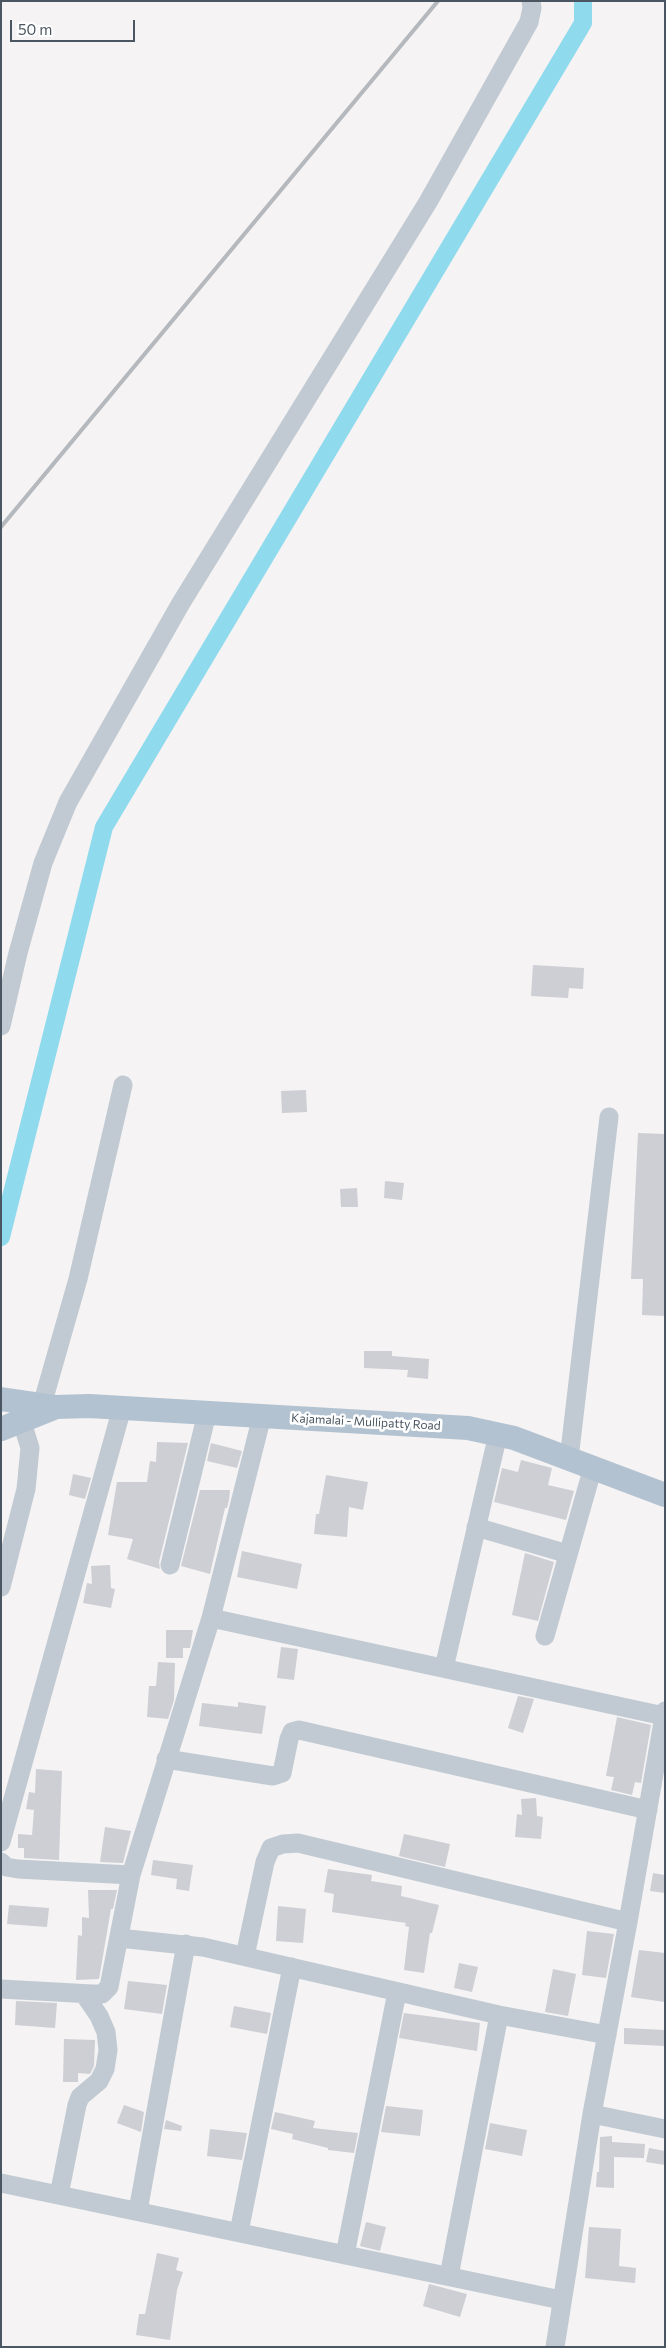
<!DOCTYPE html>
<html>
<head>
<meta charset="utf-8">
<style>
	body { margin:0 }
	#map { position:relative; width:666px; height:2348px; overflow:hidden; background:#f5f3f3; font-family:Commissioner,sans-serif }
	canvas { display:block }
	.frame { position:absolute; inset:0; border:2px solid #4a5661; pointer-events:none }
	.scale { position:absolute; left:10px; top:20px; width:125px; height:22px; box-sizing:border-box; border:2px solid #4a5661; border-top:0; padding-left:6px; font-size:15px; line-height:18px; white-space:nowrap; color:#4a5661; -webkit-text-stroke:4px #fff; paint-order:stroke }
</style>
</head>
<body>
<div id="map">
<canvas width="666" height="2348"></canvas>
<div class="frame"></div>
<div class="scale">50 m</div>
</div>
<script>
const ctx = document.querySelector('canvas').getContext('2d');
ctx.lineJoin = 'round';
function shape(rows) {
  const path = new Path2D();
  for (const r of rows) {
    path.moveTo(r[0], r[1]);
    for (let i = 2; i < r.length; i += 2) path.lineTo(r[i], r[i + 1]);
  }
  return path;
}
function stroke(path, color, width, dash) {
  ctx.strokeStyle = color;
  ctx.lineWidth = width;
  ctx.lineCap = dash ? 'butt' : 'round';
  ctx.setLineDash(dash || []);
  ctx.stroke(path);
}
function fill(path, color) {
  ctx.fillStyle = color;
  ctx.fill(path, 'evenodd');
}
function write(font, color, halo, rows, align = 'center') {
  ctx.font = font + ' Commissioner,sans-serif';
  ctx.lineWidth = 5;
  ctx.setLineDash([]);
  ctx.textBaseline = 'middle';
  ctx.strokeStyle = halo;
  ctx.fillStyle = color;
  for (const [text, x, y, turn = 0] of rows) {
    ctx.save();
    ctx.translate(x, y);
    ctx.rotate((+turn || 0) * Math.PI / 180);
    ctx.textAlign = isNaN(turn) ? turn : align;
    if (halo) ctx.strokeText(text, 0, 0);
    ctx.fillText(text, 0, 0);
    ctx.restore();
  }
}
const canal = shape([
	[1,1237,104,827,583,23,583,1]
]);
const building = shape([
	[533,965,584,968,583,989,569,988,568,998,531,996],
	[306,1090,307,1112,282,1113,281,1091],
	[638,1133,665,1134,665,1316,642,1315,643,1279,631,1279],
	[385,1181,404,1183,402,1200,384,1198],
	[357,1188,358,1207,341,1207,340,1189],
	[364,1351,392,1351,392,1356,429,1359,428,1379,407,1377,408,1370,364,1368],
	[157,1442,188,1443,159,1562,160,1569,127,1559,133,1539,108,1535,117,1482,147,1482,150,1461,156,1462],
	[211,1443,242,1451,237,1468,207,1461],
	[521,1460,552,1468,548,1485,574,1491,566,1520,494,1502,502,1468,518,1472],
	[73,1474,91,1478,85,1499,69,1495],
	[326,1475,368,1482,363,1510,349,1507,347,1537,314,1534,316,1514,319,1514],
	[200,1490,230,1490,229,1500,227,1508,225,1508,210,1574,181,1566],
	[242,1551,302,1564,297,1589,237,1577],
	[525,1553,554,1562,538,1621,512,1615],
	[110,1565,111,1588,115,1589,111,1608,83,1603,87,1583,92,1584,91,1566],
	[166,1630,193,1630,190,1648,183,1648,183,1658,166,1658],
	[281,1647,298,1649,294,1680,277,1678],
	[158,1662,175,1663,174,1700,168,1719,147,1717,149,1686,156,1686],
	[518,1696,534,1699,523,1733,508,1728],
	[238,1702,266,1706,262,1734,199,1726,202,1703,238,1707],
	[617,1717,651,1725,641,1783,635,1782,632,1795,611,1790,614,1777,606,1776],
	[36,1769,62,1771,59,1860,24,1858,24,1848,18,1848,18,1834,32,1835,34,1810,26,1809,29,1792,35,1793],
	[536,1798,537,1816,543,1817,541,1839,515,1837,517,1814,522,1815,521,1799],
	[105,1827,131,1831,123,1863,100,1862],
	[404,1834,450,1844,445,1867,399,1856],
	[153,1860,193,1865,189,1891,176,1889,177,1879,151,1875],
	[328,1869,372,1875,371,1881,402,1886,401,1896,439,1905,432,1933,430,1933,424,1973,404,1970,409,1927,405,1926,406,1923,332,1912,334,1894,324,1892],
	[653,1873,665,1875,665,1893,650,1891],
	[88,1890,117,1890,113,1909,111,1909,99,1979,76,1980,78,1935,82,1936,82,1917,89,1918],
	[9,1905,49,1908,47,1927,7,1924],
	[278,1906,306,1909,303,1943,276,1941],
	[587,1931,614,1934,606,1978,582,1975],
	[639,1950,665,1953,665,2002,631,1997],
	[459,1963,478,1967,472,1992,454,1988],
	[553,1969,576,1974,568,2016,545,2012],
	[128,1981,167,1985,162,2014,124,2009],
	[16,2001,57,2003,55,2028,15,2025],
	[234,2006,271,2013,267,2034,230,2027],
	[404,2013,480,2023,477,2051,399,2038],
	[624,2028,665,2030,665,2046,624,2044],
	[64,2039,95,2040,94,2066,90,2074,78,2073,78,2082,63,2082],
	[124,2105,144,2112,141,2132,117,2123],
	[386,2106,423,2110,420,2136,381,2132],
	[275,2112,315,2121,313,2128,358,2133,354,2153,328,2150,328,2148,292,2139,293,2134,271,2129],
	[166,2120,182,2126,181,2131,164,2129],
	[490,2123,527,2130,522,2156,485,2149],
	[210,2129,247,2133,242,2160,207,2156],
	[612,2136,612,2142,645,2144,644,2158,614,2157,614,2188,596,2187,597,2172,599,2172,600,2137],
	[649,2148,665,2151,665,2165,646,2162],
	[366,2222,386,2227,380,2251,360,2246],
	[589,2227,621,2229,619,2266,636,2268,635,2283,585,2278],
	[157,2253,179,2258,176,2270,183,2272,177,2290,170,2340,136,2335,139,2314,145,2314],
	[429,2284,467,2294,460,2317,423,2306]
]);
const minor = shape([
	[1,1026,18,953,43,863,68,802,181,603,428,202,529,22,532,8,531,1],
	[42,1405,78,1279,123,1085],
	[569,1459,609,1117],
	[476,1527,568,1554],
	[170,1565,207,1413],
	[1,1587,26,1489,30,1448,22,1422],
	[211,1618,664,1716],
	[545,1636,593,1467],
	[444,1668,498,1434],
	[166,1759,273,1776,282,1773,289,1739,292,1732,299,1730,648,1810],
	[1,1842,122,1408],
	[1,1862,6,1867,18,1869,131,1875],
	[119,1938,203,1947,499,2015,607,2035],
	[245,1956,265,1862,271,1848,283,1844,298,1843,628,1922],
	[1,1989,92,1994,102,1994,109,1987,131,1875,211,1618,262,1416],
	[592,2114,665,2129],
	[1,2183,561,2300],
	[59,2195,77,2105,80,2097,99,2081,105,2069,108,2050,106,2032,99,2016,84,1994],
	[138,2211,186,1944],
	[239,2232,292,1967],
	[345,2255,397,1992],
	[449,2276,499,2015],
	[555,2347,592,2114,628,1922,665,1711]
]);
const major = shape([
	[1,1399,56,1407],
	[1,1429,56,1407,89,1406,468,1428,514,1438,665,1495]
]);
const rail = shape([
	[1,527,438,1]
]);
const streetNames = [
	["Kajamalai - Mullipatty Road",366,1422,3]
];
stroke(canal, '#90daee', 18);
fill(building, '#cdcfd5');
stroke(minor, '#c1cad2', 19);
stroke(major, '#b3c2d1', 24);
stroke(rail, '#b5b8bd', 4);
write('12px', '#4a5661', '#fff', streetNames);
</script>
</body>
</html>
